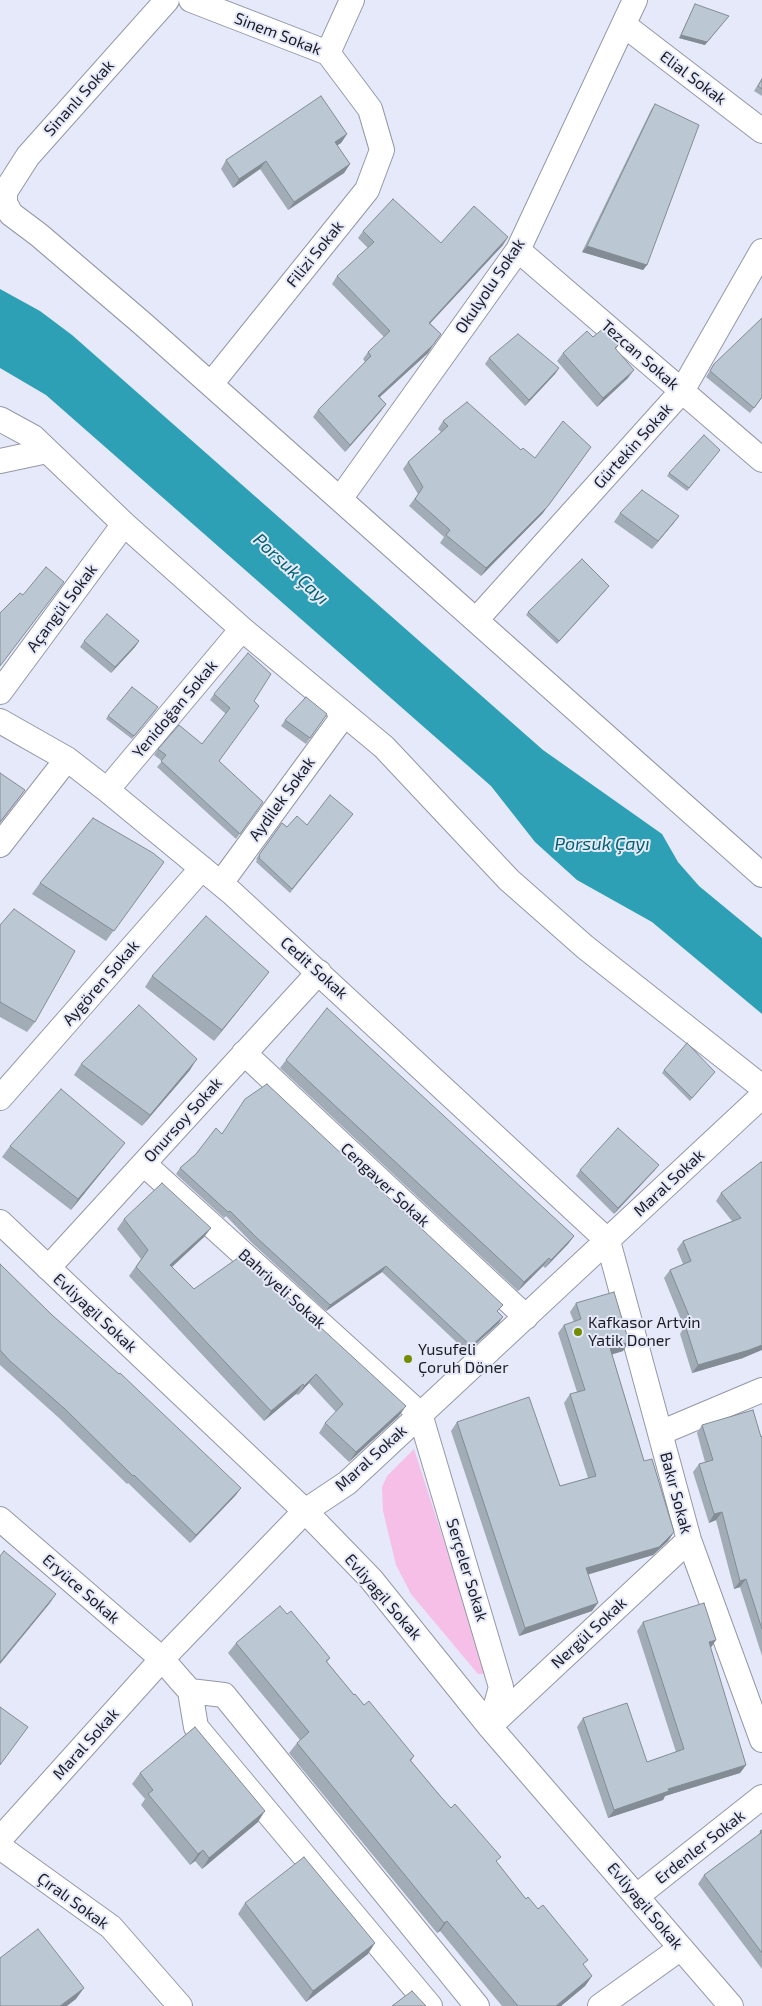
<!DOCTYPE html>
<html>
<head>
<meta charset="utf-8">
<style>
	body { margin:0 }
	canvas { display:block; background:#e5e9f9 }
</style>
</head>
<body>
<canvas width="762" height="2006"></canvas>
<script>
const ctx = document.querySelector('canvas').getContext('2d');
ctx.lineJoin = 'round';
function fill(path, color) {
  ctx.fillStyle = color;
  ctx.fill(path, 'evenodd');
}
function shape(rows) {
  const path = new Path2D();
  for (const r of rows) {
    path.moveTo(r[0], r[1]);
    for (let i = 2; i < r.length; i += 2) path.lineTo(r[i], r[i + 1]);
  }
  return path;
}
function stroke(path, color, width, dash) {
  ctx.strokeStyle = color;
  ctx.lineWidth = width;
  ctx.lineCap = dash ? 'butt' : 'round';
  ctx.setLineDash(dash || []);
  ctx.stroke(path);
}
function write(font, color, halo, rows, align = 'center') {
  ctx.font = font + ' "Exo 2",sans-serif';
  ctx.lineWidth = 4;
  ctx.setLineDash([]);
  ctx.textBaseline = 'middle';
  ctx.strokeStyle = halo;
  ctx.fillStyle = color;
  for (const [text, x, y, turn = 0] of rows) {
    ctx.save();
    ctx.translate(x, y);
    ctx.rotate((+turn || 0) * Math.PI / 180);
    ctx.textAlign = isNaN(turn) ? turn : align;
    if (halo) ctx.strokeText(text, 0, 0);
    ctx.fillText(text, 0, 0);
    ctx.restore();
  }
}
const green = shape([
	[414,1449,486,1671,484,1674,478,1674,411,1594,396,1565,383,1511,382,1487,387,1476]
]);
const water = shape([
	[0,289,40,311,72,335,543,750,662,834,678,862,699,886,762,938,762,1014,652,922,577,880,535,842,491,786,46,395,0,368]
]);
const minor = shape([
	[167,0,28,156,5,192,5,203,11,214,39,235,143,324,762,875],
	[191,0,328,53,370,109,382,150,367,190,211,384],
	[624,25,762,131],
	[328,53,352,0],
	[518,250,762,460],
	[0,419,33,437,124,524,242,629,384,747,509,880,585,947,762,1087],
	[0,461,47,451],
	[340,499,518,250,635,0],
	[476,620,682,391,762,251],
	[0,692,124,524],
	[0,721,67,759,107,790,232,893,608,1241,689,1540,762,1740],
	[107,790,242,629],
	[0,845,67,759],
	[221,883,344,715],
	[244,1053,526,1317],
	[0,1098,202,868],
	[144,1164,420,1414],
	[0,1222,305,1511,371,1579,490,1727,731,2006],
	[48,1268,319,972],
	[420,1414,501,1687,490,1727],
	[660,1433,762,1390],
	[0,1519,162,1659,181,1681,190,1691,196,1727,430,2006],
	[190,1691,224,1695,477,2006],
	[491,1725,689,1540],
	[0,1839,162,1659,305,1511,347,1483,762,1096],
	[0,1847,111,1927,180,2006],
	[637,1896,762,1797],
	[600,2006,681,1948]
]);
const wall = shape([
	[695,4,705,45,679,38],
	[762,78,762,96,754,91],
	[655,104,647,265,643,270,582,252,651,110],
	[347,134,341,143,337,145,350,164,344,173,288,210,260,169,233,188,221,169,226,160],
	[363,231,441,243,503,245,430,323,441,334,428,353,380,397,386,404,381,411,345,452,313,417,318,410,365,362,363,359,368,352,384,337,332,284,337,276,368,248,358,238],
	[593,337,620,343,616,349,628,378,597,407,557,361,563,353],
	[489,358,559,368,555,374,525,406,485,364],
	[714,364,762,398,750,413,706,377],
	[443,421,543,513,481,576,440,543,444,537,409,506,418,494,403,469,408,462,441,432,438,429],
	[720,450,687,491,667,476,669,473],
	[620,513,679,516,652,549,614,522],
	[607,589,557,644,526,615,528,612],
	[84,641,139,641,135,647,111,673,80,647],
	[214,694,254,701,219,761,263,802,236,839,157,767,162,761,154,755,158,749,202,744,226,714,210,700],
	[156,710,132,739,106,719,108,716],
	[327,714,306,744,281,726,285,720],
	[353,814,290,893,256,862,257,860,256,859,282,823,287,827,307,825],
	[156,873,106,941,32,894,40,883],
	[0,925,35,1022,27,1032,0,1017],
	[269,972,261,982,214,1041,145,987,152,976],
	[286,1060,574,1236,568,1244,545,1268,543,1266,518,1291,280,1068],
	[81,1064,190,1070,142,1126,74,1075],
	[664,1070,713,1074,690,1101,662,1073],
	[222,1134,498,1312,499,1323,467,1352,382,1272,326,1311,252,1243,226,1216,224,1218,176,1174,180,1168,196,1154],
	[10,1146,117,1153,71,1210,2,1157],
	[761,1162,743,1358,692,1373,680,1334,684,1327,664,1278,670,1270,683,1264,677,1249,683,1241,732,1221,716,1201,721,1193],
	[659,1165,654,1171,614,1214,576,1176,580,1170],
	[124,1219,211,1228,204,1237,172,1267,194,1289,399,1416,349,1462,319,1433,325,1423,336,1412,309,1383,298,1395,296,1394,264,1421,129,1276,141,1259,117,1229],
	[0,1264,52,1315,241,1488,235,1496,190,1543,128,1483,127,1484,59,1418,0,1365],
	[576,1303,623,1351,612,1354,644,1461,674,1532,668,1541,653,1555,588,1574,592,1611,519,1636,451,1431,457,1422,560,1486,588,1478,564,1403,570,1394,577,1392,558,1333,564,1325,574,1322,570,1312],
	[702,1425,762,1436,762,1656,740,1587,734,1589,716,1520,709,1523,693,1472,699,1464,705,1462,697,1433],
	[287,1614,330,1658,327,1662,354,1695,364,1705,414,1756,411,1761,497,1863,526,1899,592,1976,585,1986,561,2006,502,2006,440,1931,437,1933,289,1753,297,1743,300,1740,228,1653,236,1643],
	[643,1622,710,1648,746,1765,740,1773,665,1796,663,1800,608,1818,577,1727,583,1718,647,1762,676,1752,637,1631],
	[140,1773,258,1822,202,1869,195,1861,190,1865,141,1805,145,1799,132,1784],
	[762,1830,762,1969,698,1884,704,1875,757,1836],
	[245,1903,368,1954,306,2002,238,1914]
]);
const shadedWall = shape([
	[729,16,705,45,679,38,681,35],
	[347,134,341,143,329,151,335,142],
	[266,161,260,169,233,188,239,179],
	[350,164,344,173,288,210,294,202],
	[508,237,503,245,424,330,429,323],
	[587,246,647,265,643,270,582,252],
	[433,345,428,353,373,403,378,396],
	[559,368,555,374,525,406,529,400],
	[634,370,628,378,597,407,603,398],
	[386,404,381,411,345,452,350,445],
	[591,447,543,513,481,576,486,568],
	[679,516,673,524,652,549,658,541],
	[139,641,135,647,111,673,115,667],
	[25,790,17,801,0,823,0,822],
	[269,972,261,982,214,1041,222,1030],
	[197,1059,190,1070,142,1126,150,1115],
	[125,1143,117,1153,71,1210,78,1199],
	[659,1165,654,1171,614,1214,618,1208],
	[211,1228,204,1237,163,1275,170,1265],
	[574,1236,568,1244,545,1268,551,1260],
	[549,1258,543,1266,518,1291,524,1282],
	[386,1266,382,1272,326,1311,330,1305],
	[503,1317,499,1323,467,1352,471,1346],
	[629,1342,623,1351,604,1357,610,1348],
	[762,1345,762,1350,743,1358,692,1373,698,1365],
	[316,1374,309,1383,298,1395,304,1386],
	[303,1384,296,1394,264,1421,271,1411],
	[406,1406,399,1416,349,1462,356,1452],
	[241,1488,235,1496,190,1543,196,1535],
	[722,1512,716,1520,709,1523,714,1514],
	[674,1532,668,1541,653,1555,580,1577,586,1568],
	[746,1579,740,1587,734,1589,740,1581],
	[56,1594,50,1603,0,1664,0,1662],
	[598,1603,592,1611,519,1636,525,1628],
	[716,1640,710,1649,709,1642],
	[746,1765,740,1773,665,1796,663,1800,608,1818,614,1810,668,1789],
	[265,1811,258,1822,202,1869,209,1858],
	[203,1850,195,1861,190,1865,198,1854],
	[447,1921,440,1931,437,1933,444,1923],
	[375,1943,368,1954,306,2002,313,1991],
	[592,1976,585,1986,561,2006,556,2006],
	[84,1988,76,1999,67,2006,60,2006]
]);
const building = shape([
	[695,4,729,16,707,42,681,35,695,4],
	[762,79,762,89,758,86,762,79],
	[321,96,347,134,335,142,350,164,294,202,266,161,239,179,226,160,321,96],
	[655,104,699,125,647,265,587,246,655,104],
	[393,199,441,243,474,206,508,237,429,323,441,334,433,345,378,396,386,404,350,445,318,410,371,356,368,352,390,331,337,276,374,242,363,231,393,199],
	[762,318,762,397,754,408,710,371,714,364,762,318],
	[604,328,620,343,615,348,634,370,603,398,563,353,587,331,593,337,604,328],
	[518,334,559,368,529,400,489,358,518,334],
	[467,402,521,450,523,448,535,458,563,421,591,447,548,506,486,568,446,535,450,530,415,499,423,487,408,462,448,426,443,421,467,402],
	[704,435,720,450,689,488,669,473,704,435],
	[642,490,679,516,658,541,620,513,642,490],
	[582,559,609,586,559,641,528,612,582,559],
	[46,567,64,582,0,666,0,613,20,593,23,595,46,567],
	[107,614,139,641,115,667,84,641,107,614],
	[248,653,271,674,254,701,259,706,219,761,263,802,240,834,161,761,166,755,158,749,179,725,202,744,230,708,214,694,248,653],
	[132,687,158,707,134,736,108,716,132,687],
	[306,697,327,714,310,738,285,720,306,697],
	[0,773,25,790,0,822,0,773],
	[330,795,353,814,292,889,259,858,260,856,259,855,282,823,287,827,297,816,307,825,330,795],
	[93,818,153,853,164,862,114,931,40,883,93,818],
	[14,909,75,951,35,1022,0,1002,0,925,14,909],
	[206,916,269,972,222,1030,152,976,206,916],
	[139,1005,197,1059,150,1115,81,1064,139,1005],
	[327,1008,574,1236,551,1260,549,1258,524,1282,286,1060,327,1008],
	[687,1043,715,1072,692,1098,664,1070,687,1043],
	[267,1084,503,1305,497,1311,503,1317,471,1346,386,1266,330,1305,256,1237,230,1211,228,1212,180,1168,196,1154,216,1128,222,1134,245,1099,267,1084],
	[61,1089,125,1143,78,1199,10,1146,61,1089],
	[618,1128,659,1165,618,1208,580,1170,618,1128],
	[761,1162,762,1163,762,1345,749,1350,698,1365,685,1325,692,1323,670,1270,691,1261,683,1241,741,1218,721,1193,761,1162],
	[162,1183,211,1228,170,1265,194,1289,242,1255,406,1406,356,1452,325,1423,343,1404,316,1374,304,1386,303,1384,271,1411,136,1267,148,1250,124,1219,162,1183],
	[0,1264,52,1315,119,1374,120,1373,241,1488,196,1535,134,1475,133,1476,65,1409,10,1361,0,1350,0,1264],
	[614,1292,629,1342,610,1348,644,1461,652,1459,674,1532,659,1547,586,1568,598,1603,525,1628,457,1422,529,1397,560,1486,596,1476,570,1394,585,1390,564,1325,581,1319,576,1303,614,1292],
	[753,1410,761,1437,762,1436,762,1629,746,1579,740,1581,722,1512,714,1514,699,1464,713,1460,702,1425,753,1410],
	[4,1551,56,1594,0,1662,0,1556,4,1551],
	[704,1603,716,1640,709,1642,746,1765,668,1789,669,1791,614,1810,583,1718,627,1703,647,1762,684,1749,643,1622,704,1603],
	[280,1606,287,1614,291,1611,317,1642,330,1658,326,1661,354,1695,355,1694,364,1705,369,1701,414,1756,410,1760,441,1797,451,1808,455,1804,488,1842,501,1857,496,1861,526,1899,528,1897,538,1909,543,1905,588,1960,583,1964,592,1976,556,2006,518,2006,447,1921,444,1923,297,1743,309,1732,236,1643,280,1606],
	[0,1707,28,1727,0,1765,0,1707],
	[195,1727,265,1811,209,1858,203,1850,198,1854,148,1794,153,1790,140,1773,195,1727],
	[762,1830,762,1953,704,1875,761,1833,760,1831,762,1830],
	[304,1857,375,1943,313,1991,245,1903,304,1857],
	[38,1929,84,1988,60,2006,0,2006,0,1958,38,1929],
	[412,1991,426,2006,392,2006,412,1991]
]);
const markers = [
	[578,1332,5,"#738c00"],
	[408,1359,5,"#738c00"]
];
const streetNames = [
	["Sinem Sokak",278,34,21],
	["Elial Sokak",693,78,37],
	["Sinanlı Sokak",79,98,-48],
	["Filizi Sokak",315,254,-51],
	["Okulyolu Sokak",490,286,-56],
	["Tezcan Sokak",640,355,41],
	["Gürtekin Sokak",633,446,-48],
	["Açangül Sokak",62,608,-53],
	["Yenidoğan Sokak",175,709,-50],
	["Aydilek Sokak",282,799,-54],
	["Cedit Sokak",314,968,42],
	["Aygören Sokak",101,983,-49],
	["Onursoy Sokak",183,1120,-48],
	["Maral Sokak",669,1183,-43],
	["Cengaver Sokak",385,1185,43],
	["Bahriyeli Sokak",282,1289,42],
	["Evliyagil Sokak",95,1313,43],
	["Maral Sokak",371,1458,-42],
	["Bakır Sokak",676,1493,75],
	["Serçeler Sokak",467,1570,73],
	["Eryüce Sokak",81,1589,41],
	["Evliyagil Sokak",383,1597,49],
	["Nergül Sokak",589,1633,-43],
	["Maral Sokak",86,1744,-48],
	["Erdenler Sokak",700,1847,-38],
	["Çıralı Sokak",73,1901,36],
	["Evliyagil Sokak",645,1906,50]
];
const poiNames = [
	["Kafkasor Artvin",588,1323],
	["Yatik Doner",588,1341],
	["Yusufeli",418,1350],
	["Çoruh Döner",418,1368]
];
const waterNames = [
	["Porsuk Çayı",291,569,43],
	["Porsuk Çayı",602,844]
];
fill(green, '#f6bfe7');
fill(water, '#2da0b6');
stroke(minor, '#9498a7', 26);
stroke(minor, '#fff', 24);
fill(wall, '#a1acb6');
fill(shadedWall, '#838c94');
fill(building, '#bbc8d4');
stroke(building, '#838c94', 1);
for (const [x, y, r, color] of markers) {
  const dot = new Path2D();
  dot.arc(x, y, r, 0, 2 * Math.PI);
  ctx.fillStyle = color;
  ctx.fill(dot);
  stroke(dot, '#e5e9f9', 2);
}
write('16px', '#1c1d23', '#e5e9f9', streetNames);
write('16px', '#1c1d23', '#e5e9f9', poiNames, 'left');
write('italic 18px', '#006271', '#e5e9f9', waterNames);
</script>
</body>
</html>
